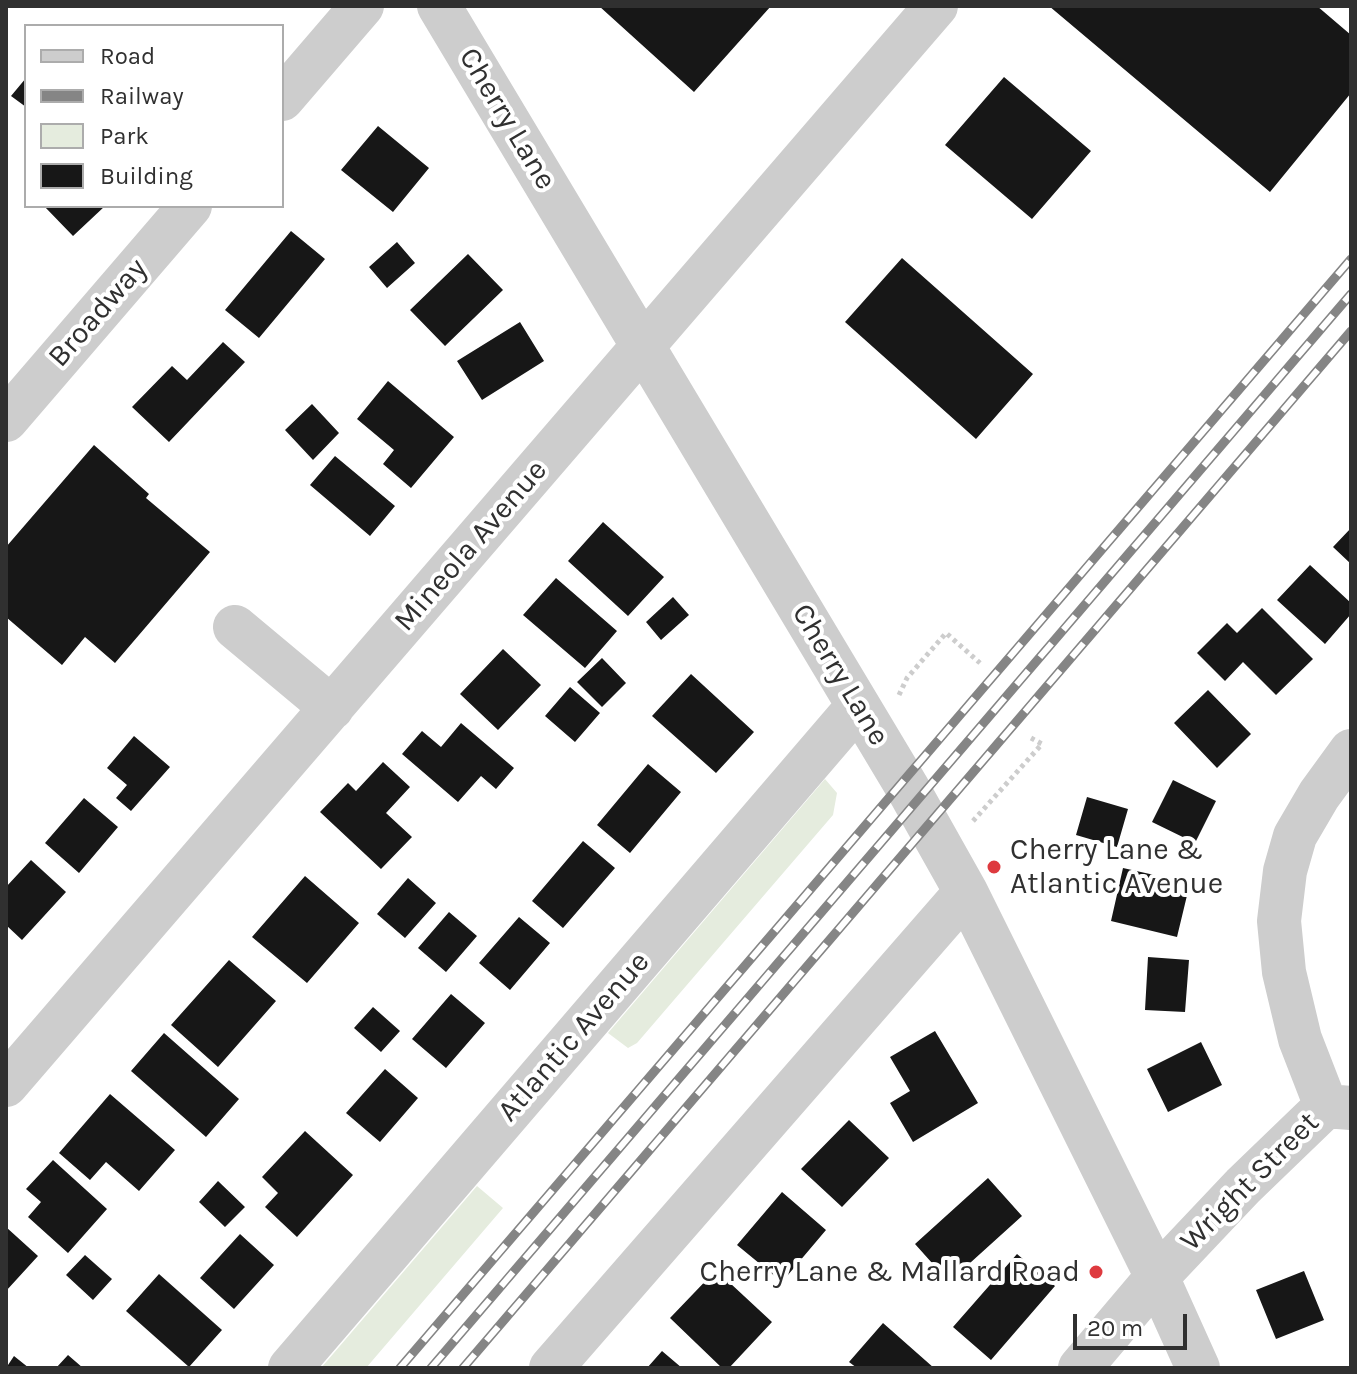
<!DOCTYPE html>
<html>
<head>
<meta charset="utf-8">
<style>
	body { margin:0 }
	#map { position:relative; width:1357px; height:1374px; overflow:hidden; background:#fff; font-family:Karla,sans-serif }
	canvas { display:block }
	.frame { position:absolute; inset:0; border:8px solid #303030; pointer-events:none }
	.legend { position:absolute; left:24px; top:24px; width:260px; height:184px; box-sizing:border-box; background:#fff; border:2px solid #acacac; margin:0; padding:10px 14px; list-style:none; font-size:24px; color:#303030 }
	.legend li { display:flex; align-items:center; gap:16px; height:40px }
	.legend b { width:40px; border:2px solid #acacac }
	.scale { position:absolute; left:1073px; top:1314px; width:114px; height:36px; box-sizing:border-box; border:4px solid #303030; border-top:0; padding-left:10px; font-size:24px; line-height:28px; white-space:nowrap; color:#303030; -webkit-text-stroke:6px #fff; paint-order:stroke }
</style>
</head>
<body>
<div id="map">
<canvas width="1357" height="1374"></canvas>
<div class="frame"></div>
<ul class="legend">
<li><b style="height:10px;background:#cdcdcd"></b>Road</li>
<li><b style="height:10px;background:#858585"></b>Railway</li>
<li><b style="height:22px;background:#e5ecde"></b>Park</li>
<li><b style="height:22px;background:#171717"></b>Building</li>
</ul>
<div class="scale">20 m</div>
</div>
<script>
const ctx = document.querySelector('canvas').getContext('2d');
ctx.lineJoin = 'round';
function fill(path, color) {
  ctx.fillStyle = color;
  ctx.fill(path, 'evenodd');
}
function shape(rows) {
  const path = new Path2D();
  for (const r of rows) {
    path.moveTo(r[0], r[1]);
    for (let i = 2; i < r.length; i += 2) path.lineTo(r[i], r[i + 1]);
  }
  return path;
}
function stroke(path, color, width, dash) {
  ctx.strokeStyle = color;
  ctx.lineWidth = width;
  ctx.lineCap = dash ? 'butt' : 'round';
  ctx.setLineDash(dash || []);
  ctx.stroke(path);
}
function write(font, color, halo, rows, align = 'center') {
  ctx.font = font + ' Karla,sans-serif';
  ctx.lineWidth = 8;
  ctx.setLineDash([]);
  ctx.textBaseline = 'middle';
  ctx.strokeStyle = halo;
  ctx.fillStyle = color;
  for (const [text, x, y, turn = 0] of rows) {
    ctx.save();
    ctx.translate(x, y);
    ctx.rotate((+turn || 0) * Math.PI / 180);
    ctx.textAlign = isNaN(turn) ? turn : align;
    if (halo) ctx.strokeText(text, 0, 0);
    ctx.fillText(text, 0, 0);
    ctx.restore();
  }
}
const green = shape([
	[825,779,837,793,833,815,637,1043,628,1048,608,1033],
	[477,1186,503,1208,366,1368,321,1368]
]);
const building = shape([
	[599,6,771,6,694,92],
	[1049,6,1317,6,1351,35,1351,93,1270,192],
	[1004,77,1091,151,1032,219,945,145],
	[26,78,26,107,11,96],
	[378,126,429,168,393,212,341,170],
	[44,206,105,206,73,236],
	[291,231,325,259,259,338,225,310],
	[397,242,415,263,387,288,369,267],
	[468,254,503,290,445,346,410,310],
	[902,258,1033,374,976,439,845,322],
	[520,322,544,361,482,400,457,361],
	[223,342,245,362,169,442,132,407,172,366,187,380],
	[388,381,454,437,411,488,383,464,394,450,357,419],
	[312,404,339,433,313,460,285,430],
	[94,445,149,494,146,498,210,552,115,663,85,637,62,665,6,617,6,547],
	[335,456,395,506,370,536,310,485],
	[603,522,664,577,628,616,568,561],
	[1351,528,1351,564,1333,547],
	[1310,565,1351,603,1351,614,1325,644,1277,600],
	[556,578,617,631,585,668,523,615],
	[673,597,689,615,661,640,646,622],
	[1262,608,1313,659,1276,695,1243,662,1225,681,1197,653,1227,623,1237,633],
	[503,649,541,685,498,730,460,694],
	[602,658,626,683,602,707,577,682],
	[691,674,754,732,716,773,652,716],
	[570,687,600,713,575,742,545,716],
	[1208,690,1251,734,1217,768,1174,723],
	[461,723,514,768,496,789,481,776,458,802,402,754,422,731,441,747],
	[134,736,170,767,131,811,116,798,127,785,107,768],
	[383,762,410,787,386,813,412,837,381,869,320,812,348,783,356,791],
	[648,764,681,792,630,853,597,825],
	[1173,780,1216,801,1195,843,1152,822],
	[1087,797,1128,809,1117,847,1076,835],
	[84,798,118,827,79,873,45,843],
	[583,841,615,868,563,928,532,901],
	[31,860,66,892,22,940,6,925,6,887],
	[1123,868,1190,883,1177,937,1111,921],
	[305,876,359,923,307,983,252,937],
	[408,878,436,903,405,938,377,914],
	[449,912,477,936,446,972,418,948],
	[519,917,550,943,510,990,479,963],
	[1148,957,1189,960,1185,1012,1145,1010],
	[229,960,276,1001,218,1067,171,1025],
	[451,994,485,1023,446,1068,412,1039],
	[373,1007,400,1031,381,1052,354,1028],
	[935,1031,978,1103,913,1142,890,1103,910,1091,890,1057],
	[164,1033,239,1099,206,1137,131,1071],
	[1201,1042,1222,1085,1168,1112,1147,1069],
	[385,1069,418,1098,380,1142,346,1113],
	[110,1094,175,1150,139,1191,106,1162,90,1180,59,1153],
	[849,1120,889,1158,842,1207,801,1169],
	[305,1131,353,1175,297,1237,265,1207,278,1193,262,1177],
	[53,1160,107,1209,68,1253,28,1217,41,1202,26,1189],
	[988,1178,1022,1216,949,1282,915,1244],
	[218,1181,245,1207,225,1227,199,1202],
	[782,1192,826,1230,782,1282,737,1245],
	[6,1227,38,1256,6,1291],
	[240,1234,274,1265,234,1309,200,1278],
	[1017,1254,1055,1286,991,1360,953,1327],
	[85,1255,112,1279,93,1300,66,1275],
	[716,1270,772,1322,729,1368,722,1368,670,1318],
	[1304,1271,1324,1320,1276,1339,1256,1290],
	[159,1274,222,1330,189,1367,126,1311],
	[883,1323,934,1368,857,1368,849,1362],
	[662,1351,682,1368,647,1368],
	[68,1355,83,1368,56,1368],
	[14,1356,29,1368,6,1368]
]);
const path = shape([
	[899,695,907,678,946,633,980,663],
	[973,821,1042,744,1031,738]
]);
const minor = shape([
	[439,6,907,787,966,892,1157,1277,1198,1368],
	[282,99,362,6],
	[6,420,190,206],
	[235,627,332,708],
	[6,1085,936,6],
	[1326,1106,1300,1039,1284,972,1279,921,1285,871,1295,836,1319,795,1351,751],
	[290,1368,858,706],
	[551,1368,966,892],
	[1080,1368,1157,1277,1243,1186,1326,1106,1351,1108]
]);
const rail = shape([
	[400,1368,1351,259],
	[431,1368,1351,294],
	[463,1368,1351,331]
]);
const markers = [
	[994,867,8,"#de3a3f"],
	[1096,1272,8,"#de3a3f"]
];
const streetNames = [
	["Cherry Lane",507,119,59],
	["Broadway",98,313,-49],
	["Mineola Avenue",471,546,-49],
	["Cherry Lane",840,675,59],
	["Atlantic Avenue",574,1037,-49],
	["Wright Street",1250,1182,-45]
];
const poiNames = [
	["Cherry Lane &",1010,850],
	["Atlantic Avenue",1010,884],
	["Cherry Lane & Mallard Road",1080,1272,"right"]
];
fill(green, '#e5ecde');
fill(building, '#171717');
stroke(path, '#cdcdcd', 5, [4, 4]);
stroke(minor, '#cdcdcd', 44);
stroke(rail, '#858585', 9);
stroke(rail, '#fff', 6, [18]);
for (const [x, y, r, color] of markers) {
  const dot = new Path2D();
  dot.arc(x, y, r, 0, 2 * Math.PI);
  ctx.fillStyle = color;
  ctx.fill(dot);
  stroke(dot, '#fff', 3);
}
write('30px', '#303030', '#fff', streetNames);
write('30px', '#303030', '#fff', poiNames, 'left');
</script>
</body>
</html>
